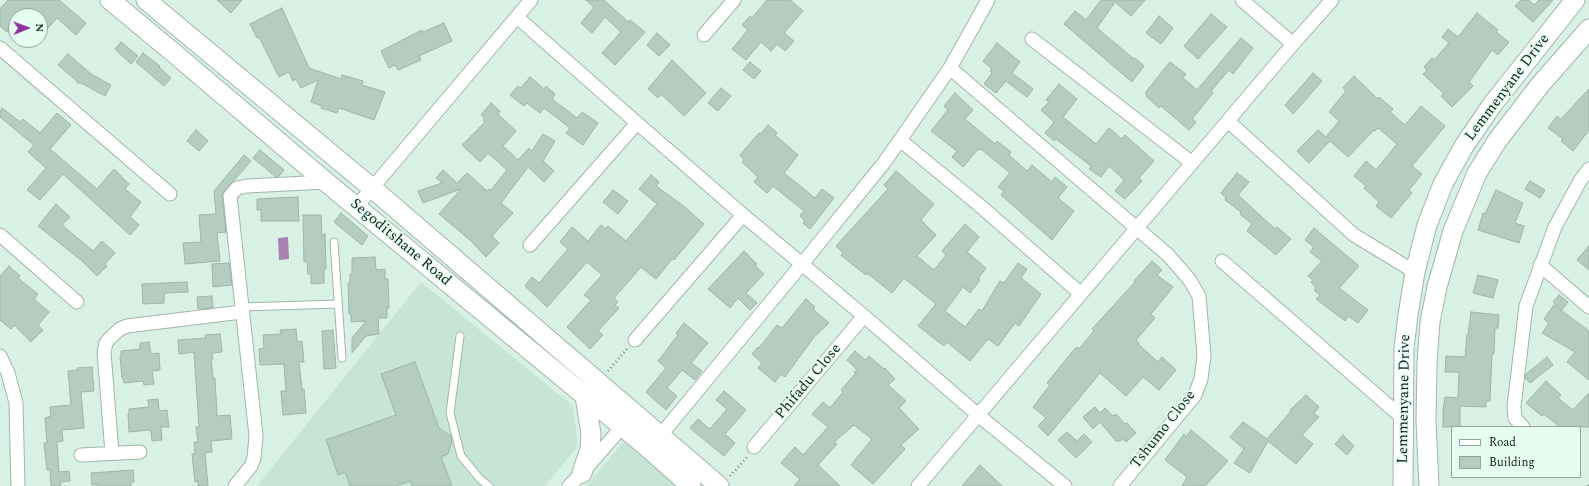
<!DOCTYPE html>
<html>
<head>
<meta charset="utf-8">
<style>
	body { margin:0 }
	#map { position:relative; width:1589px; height:486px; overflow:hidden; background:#d9f0e4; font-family:Spectral,serif }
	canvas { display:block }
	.legend { position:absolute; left:1451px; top:426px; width:130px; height:52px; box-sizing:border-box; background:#e6fdf1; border:1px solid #93a49b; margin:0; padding:5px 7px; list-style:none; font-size:12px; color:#161e1a }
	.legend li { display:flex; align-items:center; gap:8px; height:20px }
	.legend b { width:20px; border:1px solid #93a49b }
	.north { position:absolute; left:8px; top:8px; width:40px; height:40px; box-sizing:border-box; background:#e6fdf1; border:1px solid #93a49b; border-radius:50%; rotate:89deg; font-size:11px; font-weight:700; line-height:16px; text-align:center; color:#161e1a }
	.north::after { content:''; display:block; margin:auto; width:14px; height:18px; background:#8c329d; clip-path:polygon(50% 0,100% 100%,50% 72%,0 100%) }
</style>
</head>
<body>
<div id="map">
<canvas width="1589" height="486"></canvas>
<ul class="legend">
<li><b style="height:5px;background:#fff"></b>Road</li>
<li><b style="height:11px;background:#b5ccc0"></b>Building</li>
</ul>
<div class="north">N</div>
</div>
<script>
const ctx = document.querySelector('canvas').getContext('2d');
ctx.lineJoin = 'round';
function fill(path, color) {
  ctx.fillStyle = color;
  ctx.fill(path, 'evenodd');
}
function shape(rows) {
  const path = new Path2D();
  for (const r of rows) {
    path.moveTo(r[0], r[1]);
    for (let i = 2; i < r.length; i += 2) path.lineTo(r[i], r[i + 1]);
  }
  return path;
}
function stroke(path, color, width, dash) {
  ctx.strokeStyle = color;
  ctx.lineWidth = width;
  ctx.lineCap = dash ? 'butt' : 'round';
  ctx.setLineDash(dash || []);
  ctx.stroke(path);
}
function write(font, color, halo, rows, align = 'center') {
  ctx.font = font + ' Spectral,serif';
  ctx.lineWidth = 3.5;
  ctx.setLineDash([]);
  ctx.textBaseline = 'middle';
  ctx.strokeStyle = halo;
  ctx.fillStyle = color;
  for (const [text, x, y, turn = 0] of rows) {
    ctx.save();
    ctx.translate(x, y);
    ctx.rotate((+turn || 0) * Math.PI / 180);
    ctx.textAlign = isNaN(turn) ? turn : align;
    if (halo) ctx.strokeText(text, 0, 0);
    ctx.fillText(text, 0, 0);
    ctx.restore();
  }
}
const built = shape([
	[421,282,573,406,578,446,545,486,257,486],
	[625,440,678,486,586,486]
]);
const water = shape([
	[288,237,289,259,279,260,278,238]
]);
const building = shape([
	[8,0,59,0,86,23,76,35,57,18,40,37,40,16,16,16,16,22,7,32,0,26,0,9,8,0],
	[217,0,242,0,231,13,217,0],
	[586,0,604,0,628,22,630,20,645,32,615,65,602,53,621,32,605,17,592,33,581,23,594,7,586,0],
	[767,0,790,0,803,11,784,33,794,41,785,51,777,44,771,51,761,42,746,60,732,49,748,30,742,25,750,16,752,18,767,0],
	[1101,0,1145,0,1131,16,1115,2,1097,28,1134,59,1135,58,1144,66,1132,82,1064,24,1075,11,1086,20,1101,0],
	[1521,0,1529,0,1534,5,1539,0,1553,0,1533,22,1515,6,1521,0],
	[282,8,309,68,341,79,342,75,363,81,362,85,385,92,374,120,339,108,337,113,321,108,322,106,311,102,318,80,301,88,296,79,293,81,289,72,279,77,259,37,257,38,250,24,282,8],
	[1477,13,1498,30,1496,32,1509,42,1498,55,1492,50,1469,82,1473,86,1452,107,1441,96,1444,94,1423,74,1427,70,1424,67,1432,58,1434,60,1449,43,1442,37,1448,29,1458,37,1477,13],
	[1211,14,1227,27,1198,59,1184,46,1211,14],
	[1159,16,1173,28,1161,44,1146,33,1159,16],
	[444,23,452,41,419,56,421,60,398,70,395,65,389,68,381,51,422,30,423,32,444,23],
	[657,33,670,45,659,56,647,45,657,33],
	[1241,38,1253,48,1233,74,1229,70,1211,91,1213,93,1192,119,1196,122,1189,130,1161,106,1159,108,1146,96,1147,95,1145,93,1170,62,1186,74,1183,78,1197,90,1241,38],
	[121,42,138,56,131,64,115,49,121,42],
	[997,43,1020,62,1012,73,1033,89,1027,97,1006,81,996,93,984,84,992,73,990,71,992,69,983,61,997,43],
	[143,53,160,66,159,67,171,78,164,86,136,62,143,53],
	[68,54,91,74,111,85,105,96,81,83,77,83,77,81,58,65,68,54],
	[672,60,706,93,684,116,661,94,658,98,648,89,672,60],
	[750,62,761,71,754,79,743,70,750,62],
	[1313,73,1322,81,1293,114,1285,105,1313,73],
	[1354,76,1378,99,1379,97,1393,109,1390,112,1405,125,1421,106,1445,126,1412,166,1422,174,1409,190,1412,193,1391,218,1376,206,1379,202,1364,188,1366,186,1354,176,1366,161,1376,170,1397,144,1378,128,1375,131,1374,130,1348,157,1330,141,1309,163,1297,151,1318,130,1326,137,1339,121,1329,112,1346,91,1343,88,1354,76],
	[530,77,544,89,546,86,555,94,552,99,577,118,582,112,598,123,583,145,566,133,570,128,544,108,540,113,527,103,524,106,510,95,518,86,521,88,530,77],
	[1059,84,1077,99,1063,117,1096,144,1109,128,1122,139,1125,135,1154,161,1139,178,1142,181,1125,199,1115,191,1124,180,1109,166,1101,177,1089,169,1091,166,1056,139,1054,141,1045,133,1054,122,1041,110,1049,102,1046,100,1059,84],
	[721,88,731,96,718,111,708,103,721,88],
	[1589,89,1589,130,1573,151,1561,141,1563,139,1548,128,1557,116,1561,119,1589,89],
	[955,93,973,110,965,119,995,144,997,141,1011,152,1009,155,1027,171,1032,165,1052,182,1055,177,1067,187,1058,198,1074,211,1052,240,1001,195,1004,191,998,187,1010,173,981,149,979,150,978,149,963,167,952,157,957,151,931,131,948,110,944,106,955,93],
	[491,103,500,111,498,114,516,131,503,146,518,160,529,148,532,151,543,134,555,141,543,161,554,171,544,182,528,167,501,203,513,213,492,236,499,243,486,257,471,241,439,214,461,189,423,203,418,191,442,183,436,178,443,170,457,183,467,173,487,191,489,189,491,190,507,170,488,153,480,162,462,145,485,122,483,120,485,118,481,115,491,103],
	[2,108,20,122,23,119,40,133,57,113,71,125,50,149,97,189,114,169,129,184,125,189,141,202,130,217,139,225,130,235,63,174,40,200,27,190,46,168,28,152,34,145,0,117,0,111,2,108],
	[768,125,777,133,775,135,798,155,784,173,815,198,822,189,834,198,810,229,803,223,805,221,800,216,804,211,773,186,767,193,754,182,758,177,742,162,744,160,740,155,759,133,761,134,768,125],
	[196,130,208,141,199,151,187,141,196,130],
	[260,150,284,170,279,176,276,177,253,158,260,150],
	[244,155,251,161,222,194,226,232,217,233,220,261,185,264,183,243,201,242,199,215,216,214,214,191,244,155],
	[896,171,934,204,921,220,936,235,917,256,934,270,946,255,942,251,965,224,979,237,967,252,986,268,978,279,980,280,970,293,963,287,945,311,965,327,979,309,982,311,1000,281,1004,283,1018,263,1027,269,1021,278,1041,294,1019,326,1015,323,998,346,988,339,970,361,947,342,944,346,918,326,936,304,904,278,892,293,867,273,866,275,848,261,841,255,843,253,836,246,888,189,884,185,896,171],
	[1237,173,1249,182,1238,195,1275,229,1277,227,1291,239,1276,255,1247,231,1252,224,1240,214,1241,212,1225,200,1226,198,1221,193,1237,173],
	[651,175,659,182,656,186,681,204,704,224,674,260,672,259,656,279,641,267,614,298,618,302,615,305,619,308,598,331,603,335,590,349,567,327,591,300,584,295,602,275,587,262,547,307,525,286,532,277,539,283,568,249,560,242,572,227,588,241,601,225,606,229,608,226,626,241,657,204,639,189,651,175],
	[1530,181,1545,190,1540,198,1525,189,1530,181],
	[613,190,628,201,618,214,603,202,613,190],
	[1496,190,1523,203,1515,223,1524,226,1519,243,1478,230,1483,213,1485,214,1496,190],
	[298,197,299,221,261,221,261,210,257,210,257,199,298,197],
	[56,204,70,217,62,225,93,251,102,241,115,253,105,264,107,266,97,276,82,261,38,226,56,204],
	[341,213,368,236,362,245,334,222,341,213],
	[303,215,321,215,322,237,325,233,326,269,324,269,324,283,311,284,311,274,308,274,307,261,304,262,303,215],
	[1314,228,1359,266,1339,288,1368,310,1358,323,1348,316,1345,321,1316,299,1320,295,1314,290,1316,288,1311,282,1313,280,1308,276,1322,261,1310,252,1314,247,1305,240,1314,228],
	[1589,246,1589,270,1577,260,1589,246],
	[744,251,757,264,755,266,764,274,746,293,757,303,750,310,738,298,730,308,708,289,744,251],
	[375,257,376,270,385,269,385,279,388,279,389,308,387,308,387,318,378,318,379,334,366,336,352,353,352,338,366,321,351,322,351,314,349,314,348,283,350,283,350,274,352,274,352,258,375,257],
	[1152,261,1162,270,1157,275,1173,287,1151,314,1155,318,1136,340,1139,343,1138,344,1158,362,1162,357,1176,370,1159,390,1143,377,1126,396,1100,373,1048,436,1038,426,1046,418,1033,407,1050,385,1047,383,1072,352,1077,347,1079,349,1094,331,1092,329,1135,282,1134,281,1152,261],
	[229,263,232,285,213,287,212,264,229,263],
	[9,266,20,276,18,278,38,294,34,299,49,312,38,325,43,330,31,342,14,325,11,329,0,320,0,276,9,266],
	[1478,275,1498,280,1493,298,1473,293,1478,275],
	[187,282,188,292,164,293,164,303,143,304,142,284,187,282],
	[1559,295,1568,302,1562,310,1553,302,1559,295],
	[212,296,213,308,198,309,197,297,212,296],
	[806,299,815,307,813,309,829,323,814,337,785,377,781,374,775,382,758,368,762,363,752,354,758,347,759,348,777,325,782,328,806,299],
	[1554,305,1589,331,1589,380,1567,362,1575,352,1542,333,1549,323,1544,319,1554,305],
	[1471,312,1499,315,1498,328,1495,328,1494,354,1492,354,1490,401,1486,401,1486,407,1460,406,1460,427,1443,427,1443,411,1445,397,1458,398,1459,372,1445,372,1446,356,1465,357,1467,335,1468,335,1471,312],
	[684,323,708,343,691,363,702,371,695,380,682,370,667,388,677,396,666,410,646,392,666,368,658,361,678,335,676,333,684,323],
	[296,329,297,342,302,341,304,362,299,362,302,390,304,389,306,413,283,415,281,391,286,391,284,364,260,365,259,349,264,348,263,335,281,334,280,330,296,329],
	[333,330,336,368,324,369,322,331,333,330],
	[220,334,222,352,212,353,213,359,211,359,213,378,215,378,217,416,230,415,232,439,211,441,212,452,205,453,208,486,198,486,198,481,195,482,192,454,195,454,194,442,198,442,196,427,199,427,194,352,179,354,178,340,206,338,205,335,220,334],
	[149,342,151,354,159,353,160,370,152,371,154,384,144,385,143,381,124,383,123,378,122,378,120,356,121,356,121,351,140,349,140,343,149,342],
	[855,351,865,360,869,356,884,369,885,368,895,379,888,385,906,401,899,408,919,429,901,445,905,449,873,484,851,465,872,439,854,425,834,442,837,444,818,465,840,486,794,486,800,479,781,463,795,447,803,455,828,427,812,414,823,402,830,408,843,392,841,390,856,373,854,372,857,370,847,360,855,351],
	[1547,357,1553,365,1530,383,1525,378,1526,374,1547,357],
	[415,362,439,428,451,436,452,441,448,454,441,457,452,486,412,486,410,481,396,486,350,486,345,472,338,475,326,440,396,415,381,374,415,362],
	[92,367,94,391,81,392,84,428,62,430,63,441,57,442,59,472,69,471,70,481,60,482,61,486,51,486,50,470,47,470,44,443,47,443,45,418,51,416,50,407,71,405,68,371,78,370,77,368,92,367],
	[1546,381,1561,395,1558,398,1573,410,1589,393,1589,427,1560,427,1544,414,1542,416,1526,403,1546,381],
	[724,391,746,410,725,434,735,443,724,456,690,428,698,419,710,429,727,409,716,400,724,391],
	[1306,395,1319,407,1314,413,1319,417,1302,435,1313,444,1296,464,1268,441,1250,473,1234,463,1244,449,1230,437,1243,422,1267,439,1291,411,1290,410,1306,395],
	[158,399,159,411,167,410,169,427,161,427,162,440,152,441,151,430,129,432,128,414,129,414,129,409,149,407,148,400,158,399],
	[1095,407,1100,413,1105,408,1113,416,1116,414,1125,424,1127,423,1136,433,1126,442,1123,439,1120,441,1116,441,1100,422,1093,429,1083,417,1095,407],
	[1191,430,1228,461,1205,486,1182,486,1187,477,1165,460,1184,434,1186,437,1191,430],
	[1067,432,1077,441,1084,434,1092,442,1076,458,1058,440,1067,432],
	[1343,435,1354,446,1347,455,1335,444,1343,435],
	[980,465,1002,486,962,486,980,465],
	[133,470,134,482,131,482,131,486,97,486,97,484,92,485,91,473,133,470]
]);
const path = shape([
	[608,371,627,349],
	[730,476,748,456],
	[1588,486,1589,484]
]);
const lane = shape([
	[334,242,342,358],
	[242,307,338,304],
	[460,336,450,413,461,456,480,479,489,486]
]);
const street = shape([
	[1242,0,1293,44],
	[517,17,637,123,743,215,864,316,978,415,1065,486],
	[704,35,734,0],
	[1032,39,1192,163],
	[0,48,170,194],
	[950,68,1168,255,1189,279,1199,296,1204,356,1201,379,1195,395,1120,486],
	[1228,121,1354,235,1415,272],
	[900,140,950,68,988,0],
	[357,206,531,0],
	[0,235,77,302],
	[530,245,637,123],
	[1222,261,1404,419],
	[1540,265,1589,307],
	[635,340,743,215],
	[0,356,8,373,16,403,18,486],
	[1523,427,1515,418,1514,406,1526,306,1555,227,1580,181,1589,169],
	[660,436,802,264,883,164,900,140,978,204,1081,294],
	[754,447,864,316],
	[112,453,104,352,106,343,110,338,120,329,127,326,242,312],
	[81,455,140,452],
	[235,486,251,466,254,458,256,436,230,196,237,188,247,186,326,182],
	[569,486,582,473,628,420],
	[918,486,1293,44,1332,0]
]);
const secondary = shape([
	[110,0,169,49,326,182,647,447,691,486],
	[146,0,372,188,719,486],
	[582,473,590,449,591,434,585,396],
	[1403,486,1404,348,1408,315,1415,272,1427,225,1443,184,1464,146,1492,105,1575,0],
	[1429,486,1426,421,1427,363,1430,322,1437,287,1453,231,1477,173,1497,141,1540,85,1589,29]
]);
const streetNames = [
	["Lemmenyane Drive",1508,88,-53],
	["Segoditshane Road",400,243,40],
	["Phifadu Close",809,382,-50],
	["Lemmenyane Drive",1405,399,-89],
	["Tshumo Close",1164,430,-52]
];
fill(built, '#c7e5d5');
fill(water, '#a981b0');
fill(building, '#b5ccc0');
stroke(building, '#9fb4a9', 1);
stroke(lane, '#a0b6aa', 9);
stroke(street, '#a0b6aa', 15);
stroke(secondary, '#a0b6aa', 21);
stroke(path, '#7a8a82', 2.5, [1, 3]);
stroke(lane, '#fff', 7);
stroke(street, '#fff', 13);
stroke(secondary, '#fff', 19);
write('15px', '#161e1a', '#e6fdf1', streetNames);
</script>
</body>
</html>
